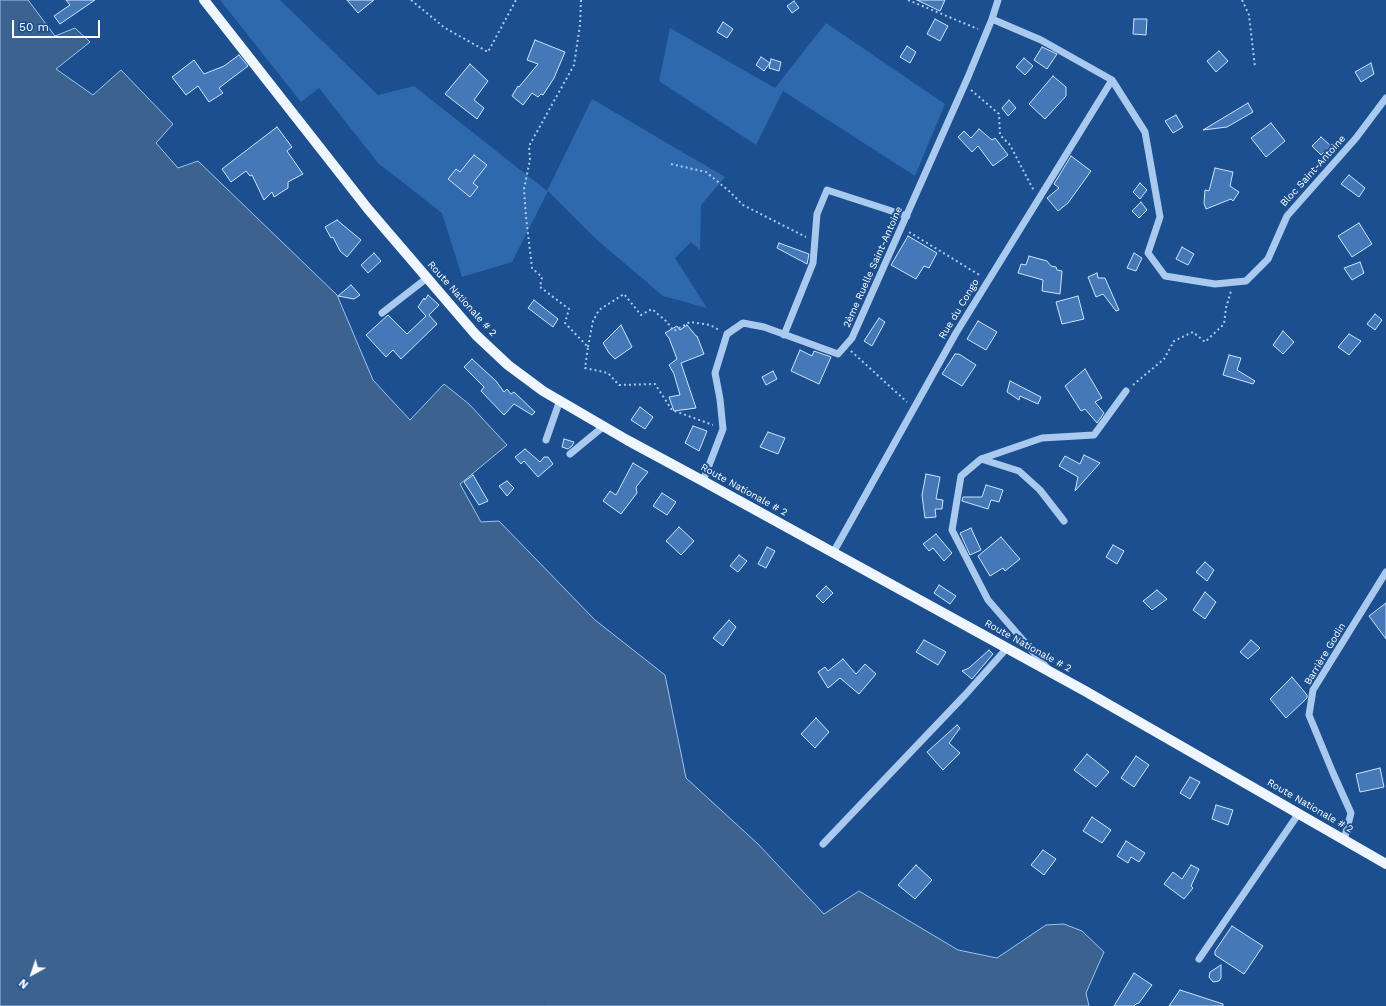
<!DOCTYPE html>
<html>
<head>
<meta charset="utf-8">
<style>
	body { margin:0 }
	#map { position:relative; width:1386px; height:1006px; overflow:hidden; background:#1b4f8f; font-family:"Work Sans",sans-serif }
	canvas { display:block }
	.north { position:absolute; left:12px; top:954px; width:40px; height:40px; -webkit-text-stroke:3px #1b4f8f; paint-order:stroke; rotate:220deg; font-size:11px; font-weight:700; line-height:16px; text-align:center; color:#fff }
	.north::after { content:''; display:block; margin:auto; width:14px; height:18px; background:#fff; clip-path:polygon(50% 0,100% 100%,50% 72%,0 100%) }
	.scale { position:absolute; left:12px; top:20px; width:88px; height:18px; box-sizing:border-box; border:2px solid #fff; border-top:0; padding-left:5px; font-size:12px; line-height:14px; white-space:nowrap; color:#fff; -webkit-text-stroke:3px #1b4f8f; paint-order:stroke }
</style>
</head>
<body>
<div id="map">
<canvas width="1386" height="1006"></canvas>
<div class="north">N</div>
<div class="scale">50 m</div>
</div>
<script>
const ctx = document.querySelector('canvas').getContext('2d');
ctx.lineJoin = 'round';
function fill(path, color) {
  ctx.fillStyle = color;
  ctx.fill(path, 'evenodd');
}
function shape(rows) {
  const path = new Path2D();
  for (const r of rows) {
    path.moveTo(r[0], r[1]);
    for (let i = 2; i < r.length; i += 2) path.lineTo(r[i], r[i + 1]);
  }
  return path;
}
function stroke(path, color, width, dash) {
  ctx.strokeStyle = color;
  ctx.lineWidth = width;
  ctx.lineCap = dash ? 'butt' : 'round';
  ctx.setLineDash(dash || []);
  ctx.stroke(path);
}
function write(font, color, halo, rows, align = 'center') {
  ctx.font = font + ' "Work Sans",sans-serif';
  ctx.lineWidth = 4;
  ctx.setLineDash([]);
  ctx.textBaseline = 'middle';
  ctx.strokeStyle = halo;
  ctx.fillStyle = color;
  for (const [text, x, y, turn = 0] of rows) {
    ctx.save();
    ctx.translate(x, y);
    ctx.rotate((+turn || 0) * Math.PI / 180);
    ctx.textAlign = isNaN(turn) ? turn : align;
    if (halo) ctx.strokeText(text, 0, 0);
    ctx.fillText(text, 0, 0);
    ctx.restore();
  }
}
const green = shape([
	[220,0,280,0,378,95,414,86,547,191,592,99,725,177,701,205,700,250,691,242,675,258,707,308,663,296,596,239,548,191,512,262,462,277,442,213,378,163,319,88,301,102],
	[826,23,945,104,915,176,783,91,756,145,659,81,670,28,775,88]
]);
const water = shape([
	[0,0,28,0,55,36,75,28,90,42,56,69,93,95,121,70,173,124,156,143,178,168,198,161,337,295,373,380,410,420,444,384,469,404,507,445,460,484,481,522,499,521,595,620,665,675,686,778,758,844,824,914,859,891,958,950,997,958,1046,925,1064,924,1082,931,1104,952,1086,993,1089,1006,0,1006,0,0]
]);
const building = shape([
	[66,0,95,0,60,24,54,16,70,5,66,0],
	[347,0,374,0,358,13,347,0],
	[917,0,945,0,940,11,917,0],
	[794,1,799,8,792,13,787,6,794,1],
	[935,19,948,26,940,41,927,34,935,19],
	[1134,19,1147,19,1146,35,1133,34,1134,19],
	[723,22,733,29,727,38,717,32,723,22],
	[535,40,565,52,554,78,543,95,541,94,538,97,532,93,523,105,512,96,518,86,519,87,538,64,527,60,535,40],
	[907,46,916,52,910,63,900,57,907,46],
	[1042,47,1057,54,1047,69,1034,60,1042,47],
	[1219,51,1228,61,1216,72,1207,61,1219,51],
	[239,55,248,66,219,88,223,93,209,102,198,86,186,95,172,77,194,60,204,74,224,66,239,55],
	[761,57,770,63,764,71,756,65,761,57],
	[1024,58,1033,66,1025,75,1016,67,1024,58],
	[771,59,781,62,779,71,769,68,771,59],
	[1371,63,1374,74,1361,82,1355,72,1371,63],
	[470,64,488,81,474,100,484,108,477,119,445,94,470,64],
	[1053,76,1066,87,1066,96,1045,119,1029,104,1053,76],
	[1009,100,1016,108,1008,116,1002,108,1009,100],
	[1248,103,1253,112,1227,127,1203,130,1248,103],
	[1176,115,1183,127,1173,133,1165,121,1176,115],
	[1271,123,1285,141,1266,157,1251,138,1271,123],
	[277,127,292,147,287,151,303,174,288,182,288,188,274,197,272,192,264,200,252,175,250,176,246,171,231,182,222,169,277,127],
	[979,129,992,140,995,138,1008,155,993,166,978,146,972,152,958,137,964,131,971,138,979,129],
	[1321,137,1331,146,1321,155,1312,146,1321,137],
	[474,155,487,165,473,183,478,187,470,197,448,179,456,169,460,172,474,155],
	[1071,156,1091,171,1068,203,1058,211,1047,198,1059,188,1054,184,1071,156],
	[1215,168,1233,172,1230,186,1239,192,1233,201,1231,199,1206,209,1204,203,1205,190,1209,191,1215,168],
	[1349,175,1365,188,1359,197,1341,184,1349,175],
	[1140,183,1147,190,1140,199,1133,192,1140,183],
	[1141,202,1147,210,1139,218,1132,211,1141,202],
	[337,220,361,240,347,257,340,251,333,237,331,238,325,227,337,220],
	[1359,223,1372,244,1352,257,1338,236,1359,223],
	[908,236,937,253,929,268,924,266,916,279,891,265,908,236],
	[779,243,809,254,807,264,777,248,779,243],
	[1182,247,1194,254,1188,265,1176,259,1182,247],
	[374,253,381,261,368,273,361,265,374,253],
	[1134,253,1142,258,1136,271,1127,268,1134,253],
	[1029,256,1047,261,1051,266,1056,267,1057,270,1062,271,1060,294,1042,291,1043,280,1018,273,1021,264,1026,265,1029,256],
	[1360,262,1364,273,1352,280,1344,268,1360,262],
	[1097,273,1098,278,1105,278,1119,310,1116,311,1103,294,1096,297,1088,277,1097,273],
	[351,285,360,295,354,299,338,296,351,285],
	[428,295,439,305,429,315,437,324,401,359,393,350,386,357,366,335,388,315,407,334,426,316,418,307,424,298,425,300,428,295],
	[1078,296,1084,319,1062,324,1056,302,1078,296],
	[534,300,558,319,553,327,528,308,534,300],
	[1375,314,1382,320,1375,330,1367,324,1375,314],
	[879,318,885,322,872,346,864,341,879,318],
	[978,321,997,332,986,350,967,339,978,321],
	[621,325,632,347,615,359,609,353,603,343,621,325],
	[687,325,696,336,697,336,704,354,681,363,696,408,674,411,669,397,680,395,674,374,669,365,677,359,669,338,665,333,677,326,680,330,687,325],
	[1283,331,1294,342,1283,354,1273,345,1283,331],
	[1349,334,1361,341,1349,355,1338,347,1349,334],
	[800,350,812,356,814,351,831,357,819,384,791,371,800,350],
	[955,354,959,354,976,365,962,386,942,374,955,354],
	[1229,355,1241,358,1237,370,1255,381,1253,384,1223,375,1229,355],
	[472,359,496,381,504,392,507,389,511,394,514,392,535,412,532,415,514,404,504,415,481,391,484,387,464,367,472,359],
	[1085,369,1102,398,1095,402,1104,413,1097,423,1085,409,1081,411,1065,386,1085,369],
	[773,371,777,379,766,385,762,377,773,371],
	[1010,381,1041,397,1038,404,1020,396,1019,400,1007,392,1010,381],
	[640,407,653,417,645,429,631,420,640,407],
	[693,426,707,431,699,451,685,443,693,426],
	[768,432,785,438,778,454,760,447,768,432],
	[564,439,574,442,572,446,568,449,562,447,564,439],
	[525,449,540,462,544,457,548,457,553,464,538,477,524,461,521,464,515,457,525,449],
	[1084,455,1100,463,1075,491,1078,477,1059,466,1065,456,1080,464,1084,455],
	[633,463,648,472,636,487,637,493,621,514,603,501,610,491,616,495,633,463],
	[926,474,940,477,936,499,943,500,942,509,935,509,936,517,925,518,922,495,926,474],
	[473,475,488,501,479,505,464,482,473,475],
	[507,481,514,488,507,496,499,486,507,481],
	[986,485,1003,490,999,502,991,500,988,509,962,501,963,497,982,497,986,485],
	[662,493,676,502,667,515,653,506,662,493],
	[679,527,694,541,681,555,666,541,679,527],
	[971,528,981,550,970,555,960,533,971,528],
	[936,534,952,553,944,561,933,548,929,551,923,544,936,534],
	[1001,537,1020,559,1005,571,1003,568,990,576,978,556,1001,537],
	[1113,545,1124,551,1117,564,1106,557,1113,545],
	[767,547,775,551,766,568,758,564,767,547],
	[739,555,747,561,738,572,730,566,739,555],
	[1205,562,1214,570,1207,581,1196,572,1205,562],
	[939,585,956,596,950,604,934,593,939,585],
	[826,586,833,593,823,603,816,596,826,586],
	[1157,590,1167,599,1152,610,1143,601,1157,590],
	[1205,592,1216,602,1205,619,1193,610,1205,592],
	[1386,603,1386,639,1369,616,1386,603],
	[729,620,736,627,723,646,713,638,729,620],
	[924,640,946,652,938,665,916,652,924,640],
	[1251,640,1260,648,1248,659,1240,652,1251,640],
	[989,650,993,654,972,679,962,671,969,668,989,650],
	[843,659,856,674,865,664,876,674,859,694,840,678,828,688,818,672,825,667,828,671,843,659],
	[1292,677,1307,695,1307,698,1286,718,1270,699,1292,677],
	[816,718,829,732,815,748,801,734,816,718],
	[957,725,960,728,949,743,960,753,943,770,927,752,957,725],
	[1087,754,1109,772,1096,787,1074,770,1087,754],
	[1136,756,1149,765,1134,787,1121,778,1136,756],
	[1380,768,1384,787,1360,792,1356,774,1380,768],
	[1190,777,1200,782,1190,799,1180,793,1190,777],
	[1216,805,1233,810,1228,825,1212,819,1216,805],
	[1092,817,1111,830,1102,843,1083,831,1092,817],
	[1126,841,1145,853,1139,862,1131,857,1128,863,1117,856,1126,841],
	[1043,850,1056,859,1044,875,1031,865,1043,850],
	[916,865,932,880,915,899,898,885,916,865],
	[1191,865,1199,869,1191,886,1193,888,1184,899,1164,884,1173,872,1182,879,1191,865],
	[1232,926,1263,946,1244,974,1215,955,1215,951,1232,926],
	[1221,965,1221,978,1219,981,1213,982,1209,977,1210,972,1221,965],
	[1134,973,1152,985,1139,1003,1136,1004,1134,1006,1114,1006,1134,973],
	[1180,990,1223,1004,1223,1006,1169,1006,1180,990]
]);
const path = shape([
	[411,0,445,28,488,52,516,0],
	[581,0,580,25,574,65,529,146,530,160,524,189,526,217,532,268,542,277,540,287,569,309,565,323,588,347,585,368,608,373,619,385,655,384,672,410,713,425],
	[908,0,978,29],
	[1242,0,1249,15,1255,67],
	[971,90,999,114,1000,135,1010,145,1034,191],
	[671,164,706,172,729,191,743,205,806,237],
	[909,232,981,276],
	[588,347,593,321,599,310,624,294,641,315,652,309,666,321,674,331,690,322,710,325,719,330],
	[851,351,907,402],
	[1133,385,1164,359,1174,341,1193,332,1205,342,1224,324,1226,308,1231,291]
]);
const minor = shape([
	[992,19,1041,40,1112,80,1145,132,1160,217,1148,253,1165,276,1215,284,1246,281,1268,259,1287,216,1356,138,1386,98],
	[382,313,427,278],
	[784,335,813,263,817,214,827,190,907,216],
	[546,440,560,400],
	[570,454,604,426],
	[981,459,1019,471,1040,490,1064,521],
	[703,481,723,429,720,399,715,373,727,334,743,323,764,327,838,354,852,338,968,77,992,19,998,0],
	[833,553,956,333,1112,80],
	[1048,669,988,600,952,530,961,476,981,459,1042,438,1094,435,1126,391],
	[1344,840,1351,813,1333,773,1309,715,1313,690,1386,572],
	[823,844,965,695,1007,648],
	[1199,959,1299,813]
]);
const major = shape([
	[204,0,368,209,476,335,508,365,543,391,627,440,703,481,1085,691,1386,864]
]);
const streetNames = [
	["Bloc Saint-Antoine",1313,171,-48],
	["2ème Ruelle Saint-Antoine",873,267,-66],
	["Route Nationale # 2",462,299,48],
	["Rue du Congo",959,309,-59],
	["Route Nationale # 2",744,490,29],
	["Route Nationale # 2",1028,646,29],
	["Barrière Godin",1325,654,-59],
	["Route Nationale # 2",1310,806,30]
];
fill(green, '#2e69ad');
fill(water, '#3c6290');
stroke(water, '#9cc4f0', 1);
fill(building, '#4478b7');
stroke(building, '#cfe3fa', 1);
stroke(path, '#a9c9ee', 2, [2, 3]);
stroke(minor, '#a9c9ee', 7);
stroke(major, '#f0f6ff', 10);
write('10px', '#fff', '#1b4f8f', streetNames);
</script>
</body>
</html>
